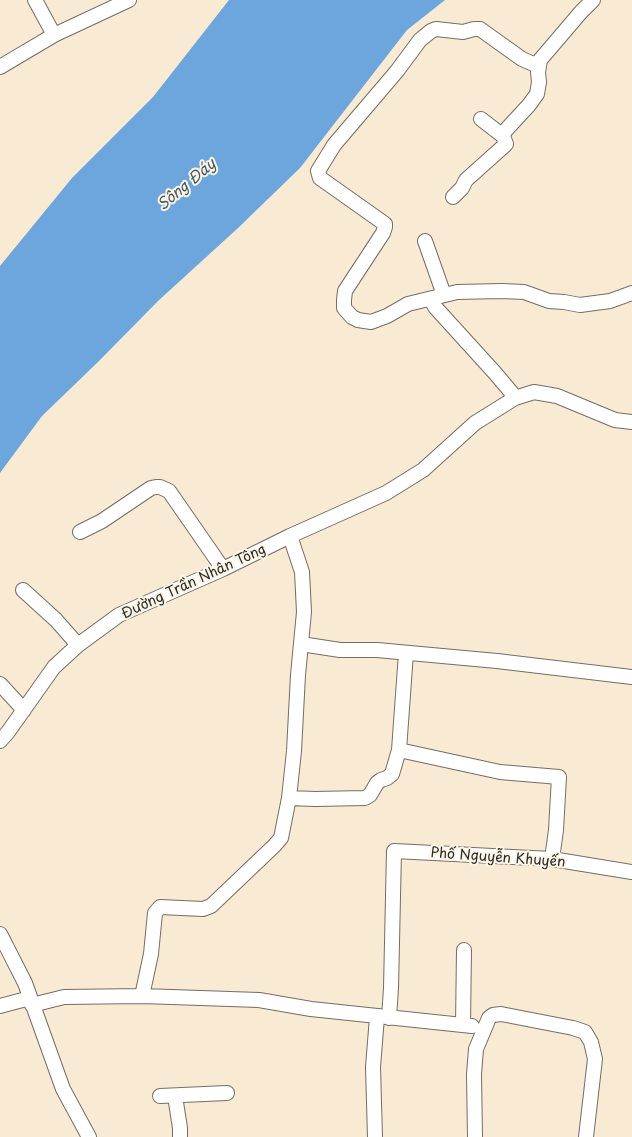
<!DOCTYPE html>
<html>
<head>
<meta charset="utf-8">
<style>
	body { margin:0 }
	canvas { display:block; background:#f8ead3 }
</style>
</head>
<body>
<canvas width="632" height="1137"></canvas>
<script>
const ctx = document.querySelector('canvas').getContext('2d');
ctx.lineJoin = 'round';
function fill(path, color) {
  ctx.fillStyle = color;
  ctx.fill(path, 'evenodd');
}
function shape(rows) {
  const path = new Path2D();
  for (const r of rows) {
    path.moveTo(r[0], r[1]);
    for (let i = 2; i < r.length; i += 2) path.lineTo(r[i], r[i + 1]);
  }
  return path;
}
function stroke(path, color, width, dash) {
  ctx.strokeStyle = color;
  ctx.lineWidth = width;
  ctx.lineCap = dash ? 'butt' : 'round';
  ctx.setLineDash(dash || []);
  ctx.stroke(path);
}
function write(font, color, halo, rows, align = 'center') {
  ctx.font = font + ' "Playpen Sans",sans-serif';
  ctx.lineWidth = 4;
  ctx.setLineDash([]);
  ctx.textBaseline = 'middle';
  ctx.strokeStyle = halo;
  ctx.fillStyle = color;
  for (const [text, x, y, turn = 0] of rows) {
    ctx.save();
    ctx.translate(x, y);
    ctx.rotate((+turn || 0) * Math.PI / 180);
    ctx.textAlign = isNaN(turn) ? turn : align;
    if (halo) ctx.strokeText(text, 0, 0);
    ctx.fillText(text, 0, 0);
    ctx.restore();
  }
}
const water = shape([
	[229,0,445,0,407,30,300,168,238,228,158,301,99,361,42,416,0,473,0,266,72,178,153,97]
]);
const minor = shape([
	[35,0,54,35],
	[538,66,522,59,480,29,474,29,463,32,436,29,431,31,420,40,397,71,334,145,318,171,320,178,385,224,385,227,383,233,345,291,344,300,344,308,352,317,358,320,371,322,387,316,408,304,457,292,502,291,524,292,549,301,564,302,580,305,610,301,632,293],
	[0,67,54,35,129,0],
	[481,119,503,136],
	[453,197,462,188,466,180,504,146,506,144,503,136,505,131,529,105,537,94,539,82,538,72,540,60,581,12,593,0],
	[425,241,444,295],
	[431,299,435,307,495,373,511,392,515,398],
	[80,532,102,521,151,488,156,487,160,487,169,491,223,569],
	[23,590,56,620,78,645],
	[301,644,340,650,377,650,497,661,632,677],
	[406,653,399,750,500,772,559,777,556,830,552,859],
	[0,684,24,710],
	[0,741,8,732,54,667,78,645,119,615,223,569,290,536,386,493,423,470,475,423,515,398,534,392,557,396,615,420,632,422],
	[289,798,315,799,365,798,370,795,377,783,381,780,387,778,392,774,399,750],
	[0,934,25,983,63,1089,89,1137],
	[142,996,151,954,155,913,160,907,203,909,211,906,274,846,281,838,289,798,294,751,298,675,304,612,302,572,290,536],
	[32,1005,64,997,142,996,259,1000,311,1009,472,1026],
	[0,1006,30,998],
	[389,1018,391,988,394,851,552,859,632,872],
	[463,1025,464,950],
	[160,1096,227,1093],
	[175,1096,180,1128,180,1137],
	[375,1137,373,1067,377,1017],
	[475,1137,474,1074,476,1049,489,1018,493,1015,501,1014,573,1028,585,1032,591,1042,595,1059,586,1137]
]);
const streetNames = [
	["Đường Trần Nhân Tông",194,582,-25],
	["Phố Nguyễn Khuyến",498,858,4]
];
const waterNames = [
	["Sông Đáy",187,185,-40]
];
fill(water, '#6ca6dc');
stroke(minor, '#736e66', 16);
stroke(minor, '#fff', 14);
write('14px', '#2b2b2b', '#fcf5e5', streetNames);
write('italic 15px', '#425669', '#fcf5e5', waterNames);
</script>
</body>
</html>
